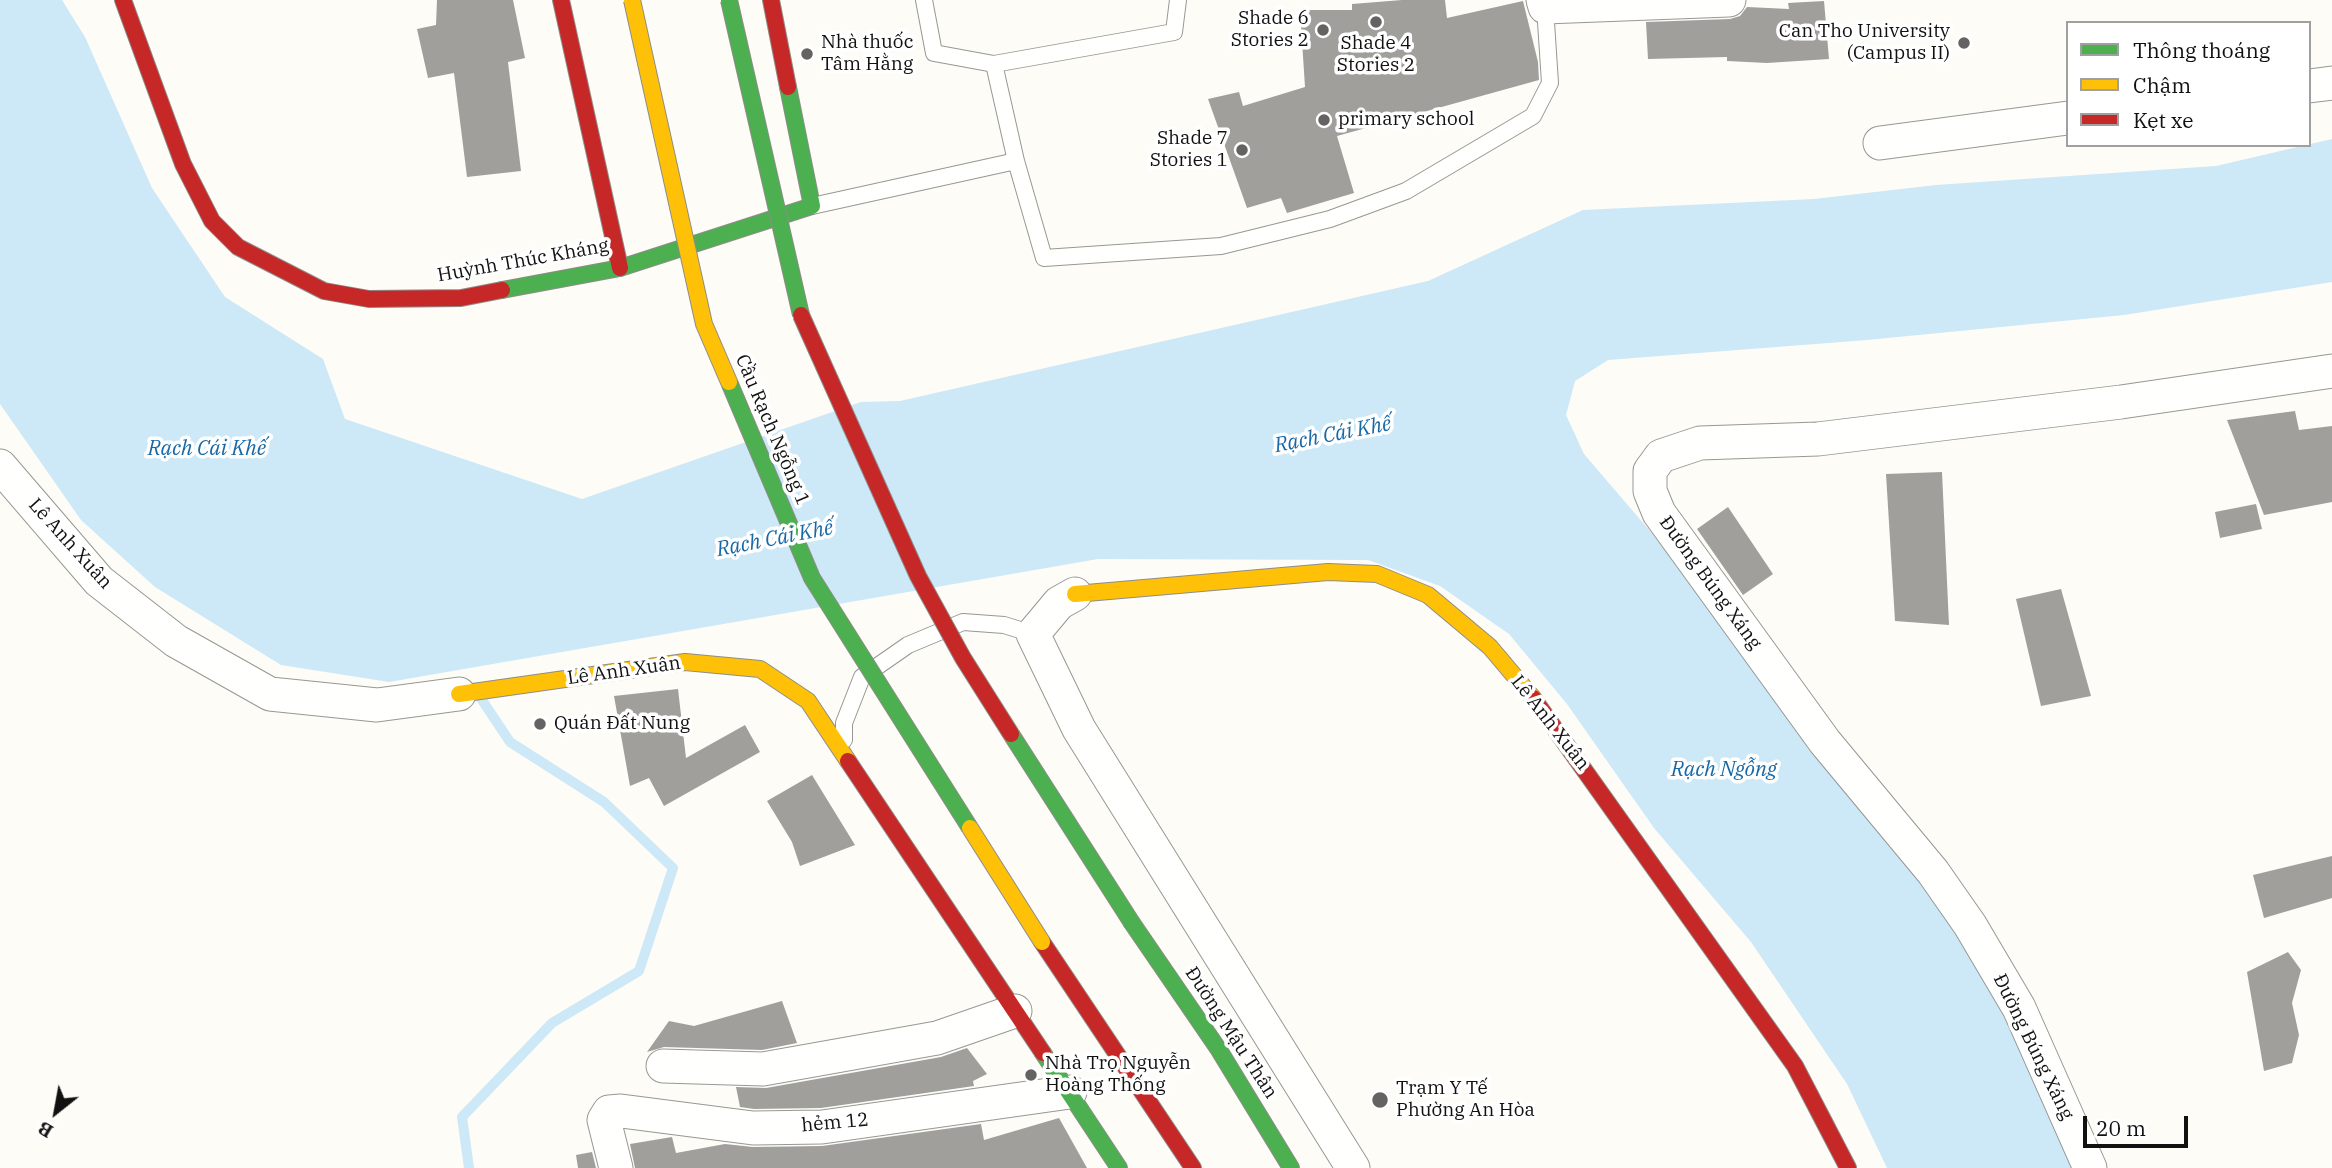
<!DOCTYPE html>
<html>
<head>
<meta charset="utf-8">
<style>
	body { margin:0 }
	#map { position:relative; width:2332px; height:1168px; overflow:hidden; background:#fdfcf7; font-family:"IBM Plex Serif",serif }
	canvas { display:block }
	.legend { position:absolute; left:2066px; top:21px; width:245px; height:126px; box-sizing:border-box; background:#fff; border:2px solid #a0a0a0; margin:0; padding:9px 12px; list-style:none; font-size:21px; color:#111 }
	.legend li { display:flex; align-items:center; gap:14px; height:35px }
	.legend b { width:35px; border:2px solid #a0a0a0 }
	.north { position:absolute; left:21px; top:1077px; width:70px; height:70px; -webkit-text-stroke:5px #fff; paint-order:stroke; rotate:211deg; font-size:19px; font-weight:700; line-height:28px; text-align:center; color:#111 }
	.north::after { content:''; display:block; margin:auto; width:24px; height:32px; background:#111; clip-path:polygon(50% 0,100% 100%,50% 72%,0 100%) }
	.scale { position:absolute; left:2083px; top:1116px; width:105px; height:32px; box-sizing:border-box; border:4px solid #111; border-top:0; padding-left:9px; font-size:21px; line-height:24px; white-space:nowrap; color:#111; -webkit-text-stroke:5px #fff; paint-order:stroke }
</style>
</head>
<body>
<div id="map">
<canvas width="2332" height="1168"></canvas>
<ul class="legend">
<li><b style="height:9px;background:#4caf50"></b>Thông thoáng</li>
<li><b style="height:9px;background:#ffc107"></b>Chậm</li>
<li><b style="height:9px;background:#c62828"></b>Kẹt xe</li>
</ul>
<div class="north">B</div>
<div class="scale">20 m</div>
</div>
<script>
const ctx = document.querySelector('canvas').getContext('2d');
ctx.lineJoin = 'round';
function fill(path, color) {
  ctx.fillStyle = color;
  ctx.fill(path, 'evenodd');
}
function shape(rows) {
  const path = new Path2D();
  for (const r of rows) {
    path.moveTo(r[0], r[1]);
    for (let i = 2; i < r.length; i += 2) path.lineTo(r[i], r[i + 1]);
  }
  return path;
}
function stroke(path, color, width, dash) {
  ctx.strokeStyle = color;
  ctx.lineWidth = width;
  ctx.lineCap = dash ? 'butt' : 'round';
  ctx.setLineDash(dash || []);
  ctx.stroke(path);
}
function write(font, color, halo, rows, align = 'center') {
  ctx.font = font + ' "IBM Plex Serif",serif';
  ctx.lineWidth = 7;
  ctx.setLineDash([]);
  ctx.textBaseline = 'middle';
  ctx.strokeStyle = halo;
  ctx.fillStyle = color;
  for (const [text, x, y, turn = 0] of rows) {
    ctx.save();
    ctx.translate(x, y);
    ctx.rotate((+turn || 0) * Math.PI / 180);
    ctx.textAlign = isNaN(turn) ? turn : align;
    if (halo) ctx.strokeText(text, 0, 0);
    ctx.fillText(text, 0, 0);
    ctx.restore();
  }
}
const water = shape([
	[0,0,62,0,85,37,152,188,225,297,323,359,345,419,582,499,861,402,900,401,1428,281,1583,210,1814,199,1936,185,2216,166,2332,139,2332,282,2124,315,1867,340,1608,360,1575,381,1566,415,1584,454,1668,552,1947,910,2028,1050,2077,1168,1887,1168,1847,1084,1751,942,1654,828,1567,704,1509,634,1440,586,1368,560,1098,559,389,682,281,665,155,587,81,520,0,404]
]);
const stream = shape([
	[469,1168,462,1117,552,1023,639,971,673,868,604,802,510,742,480,697]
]);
const building = shape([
	[437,0,513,0,525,58,508,62,521,171,467,177,454,73,428,78,417,29,436,25],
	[1402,0,1445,0,1447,18,1523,1,1538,62,1539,80,1337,136,1354,193,1287,213,1281,198,1247,208,1208,99,1239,92,1243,106,1305,87,1300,10,1352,10,1352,4],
	[1824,1,1829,59,1767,63,1727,61,1727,57,1648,59,1646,22,1730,19,1740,16,1747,7,1789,9,1788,3],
	[2295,411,2299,430,2332,426,2332,502,2264,515,2227,420],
	[1942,472,1949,625,1895,621,1886,474],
	[2256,504,2262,529,2220,538,2215,512],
	[1728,507,1773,574,1743,595,1697,529],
	[2061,589,2091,696,2041,706,2016,599],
	[678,689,686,758,745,725,760,752,664,806,649,778,630,786,614,696],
	[812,775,855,845,800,866,792,842,767,801],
	[2332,856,2332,898,2264,918,2253,875],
	[2288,952,2301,970,2292,1003,2299,1035,2292,1063,2264,1071,2247,972],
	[782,1001,797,1043,762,1050,664,1047,647,1052,669,1021,694,1026],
	[967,1048,987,1074,973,1081,974,1086,821,1108,754,1109,740,1107,736,1087,766,1088,941,1057],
	[1059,1118,1087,1168,635,1168,630,1144,672,1137,676,1153,725,1144,753,1147,822,1146,981,1124,984,1140],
	[592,1152,596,1168,578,1168,576,1155]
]);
const lane = shape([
	[924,0,934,53,994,64,1174,32,1178,0],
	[994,64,1016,161],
	[812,206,1016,161,1044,258,1221,246,1330,219,1406,191,1533,116,1550,83,1545,7],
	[844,740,844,723,862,677,908,645,963,622,1004,625,1033,634]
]);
const street = shape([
	[1543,0,1545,7,1729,0],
	[2309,86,2332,83],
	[1880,143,2068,118],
	[0,466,99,581,176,641,270,694,377,705,459,694],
	[1075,594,1059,603,1033,634,1079,729,1353,1168],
	[663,1066,763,1069,937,1038,1015,1011],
	[616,1168,604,1120,609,1112,621,1111,753,1128,822,1127,1070,1092],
	[2090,1168,2019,1008,1970,925,1933,872,1825,742,1659,513,1650,491,1650,471,1661,456,1700,443,1818,439,2121,402,2332,371]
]);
const fast = shape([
	[502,290,620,268,812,206,788,87],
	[1132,923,1219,1050,1291,1168],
	[1043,1053,1119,1168]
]);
const slow = shape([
	[1075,594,1328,572,1377,574,1428,595,1490,647,1533,698],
	[459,694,685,662,760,669,808,701,848,761]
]);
const jam = shape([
	[123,0,183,164,212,221,238,247,324,291,369,299,461,298,502,290],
	[561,0,620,268],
	[771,0,788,87],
	[1533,698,1795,1066,1848,1168],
	[848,761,1043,1053],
	[1042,942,1193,1168]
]);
const fastBridge = shape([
	[729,0,801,315],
	[729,382,812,578,970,828],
	[1011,734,1132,923]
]);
const slowBridge = shape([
	[632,0,704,324,729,382],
	[970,828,1042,942]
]);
const jamBridge = shape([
	[801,315,918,576,963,658,1011,734]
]);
const markers = [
	[1376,22,7,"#646362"],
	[1323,30,7,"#646362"],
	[1964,43,7,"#646362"],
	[807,54,7,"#646362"],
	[1324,120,7,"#646362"],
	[1242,150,7,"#646362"],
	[540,724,7,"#646362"],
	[1031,1075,7,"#646362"],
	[1380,1100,9,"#646362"]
];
const poiNames = [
	["Shade 6",1309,19,"right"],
	["Stories 2",1309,41,"right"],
	["Can Tho University",1950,32,"right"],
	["(Campus II)",1950,54,"right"],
	["Nhà thuốc",821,43],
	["Tâm Hằng",821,65],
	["Shade 4",1376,44,"center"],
	["Stories 2",1376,66,"center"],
	["primary school",1338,120],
	["Shade 7",1228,139,"right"],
	["Stories 1",1228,161,"right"],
	["Quán Đất Nung",554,724],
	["Nhà Trọ Nguyễn",1045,1064],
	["Hoàng Thống",1045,1086],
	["Trạm Y Tế",1396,1089],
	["Phường An Hòa",1396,1111]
];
const streetNames = [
	["Huỳnh Thúc Kháng",523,261,-10],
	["Cầu Rạch Ngỗng 1",772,430,67],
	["Lê Anh Xuân",70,544,48],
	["Đường Búng Xáng",1710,583,54],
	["Lê Anh Xuân",624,671,-8],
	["Lê Anh Xuân",1550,723,52],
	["Đường Mậu Thân",1231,1033,57],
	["Đường Búng Xáng",2033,1047,64],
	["hẻm 12",835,1123,-5]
];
const waterNames = [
	["Rạch Cái Khế",1333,435,-11],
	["Rạch Cái Khế",207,449],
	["Rạch Cái Khế",775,539,-11],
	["Rạch Ngỗng",1724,770]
];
fill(water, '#cde8f7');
stroke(stream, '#cde8f7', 10);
fill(building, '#a19f9c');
stroke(lane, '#979795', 18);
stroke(street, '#979795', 35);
stroke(fast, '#8e8d8b', 18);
stroke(slow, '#8e8d8b', 18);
stroke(jam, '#8e8d8b', 18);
stroke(lane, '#fffffe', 16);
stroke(street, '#fffffe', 33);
stroke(fast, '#4caf50', 16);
stroke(slow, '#ffc107', 16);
stroke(jam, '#c62828', 16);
stroke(fastBridge, '#8e8d8b', 18, []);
stroke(slowBridge, '#8e8d8b', 18, []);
stroke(jamBridge, '#8e8d8b', 18, []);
stroke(fastBridge, '#4caf50', 16);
stroke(slowBridge, '#ffc107', 16);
stroke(jamBridge, '#c62828', 16);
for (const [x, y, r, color] of markers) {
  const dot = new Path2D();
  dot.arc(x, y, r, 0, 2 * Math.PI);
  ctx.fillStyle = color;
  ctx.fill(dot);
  stroke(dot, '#fff', 2.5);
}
write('19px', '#111', '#fff', poiNames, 'left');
write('19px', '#111', '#fff', streetNames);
write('italic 21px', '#1768a6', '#fff', waterNames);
</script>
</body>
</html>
